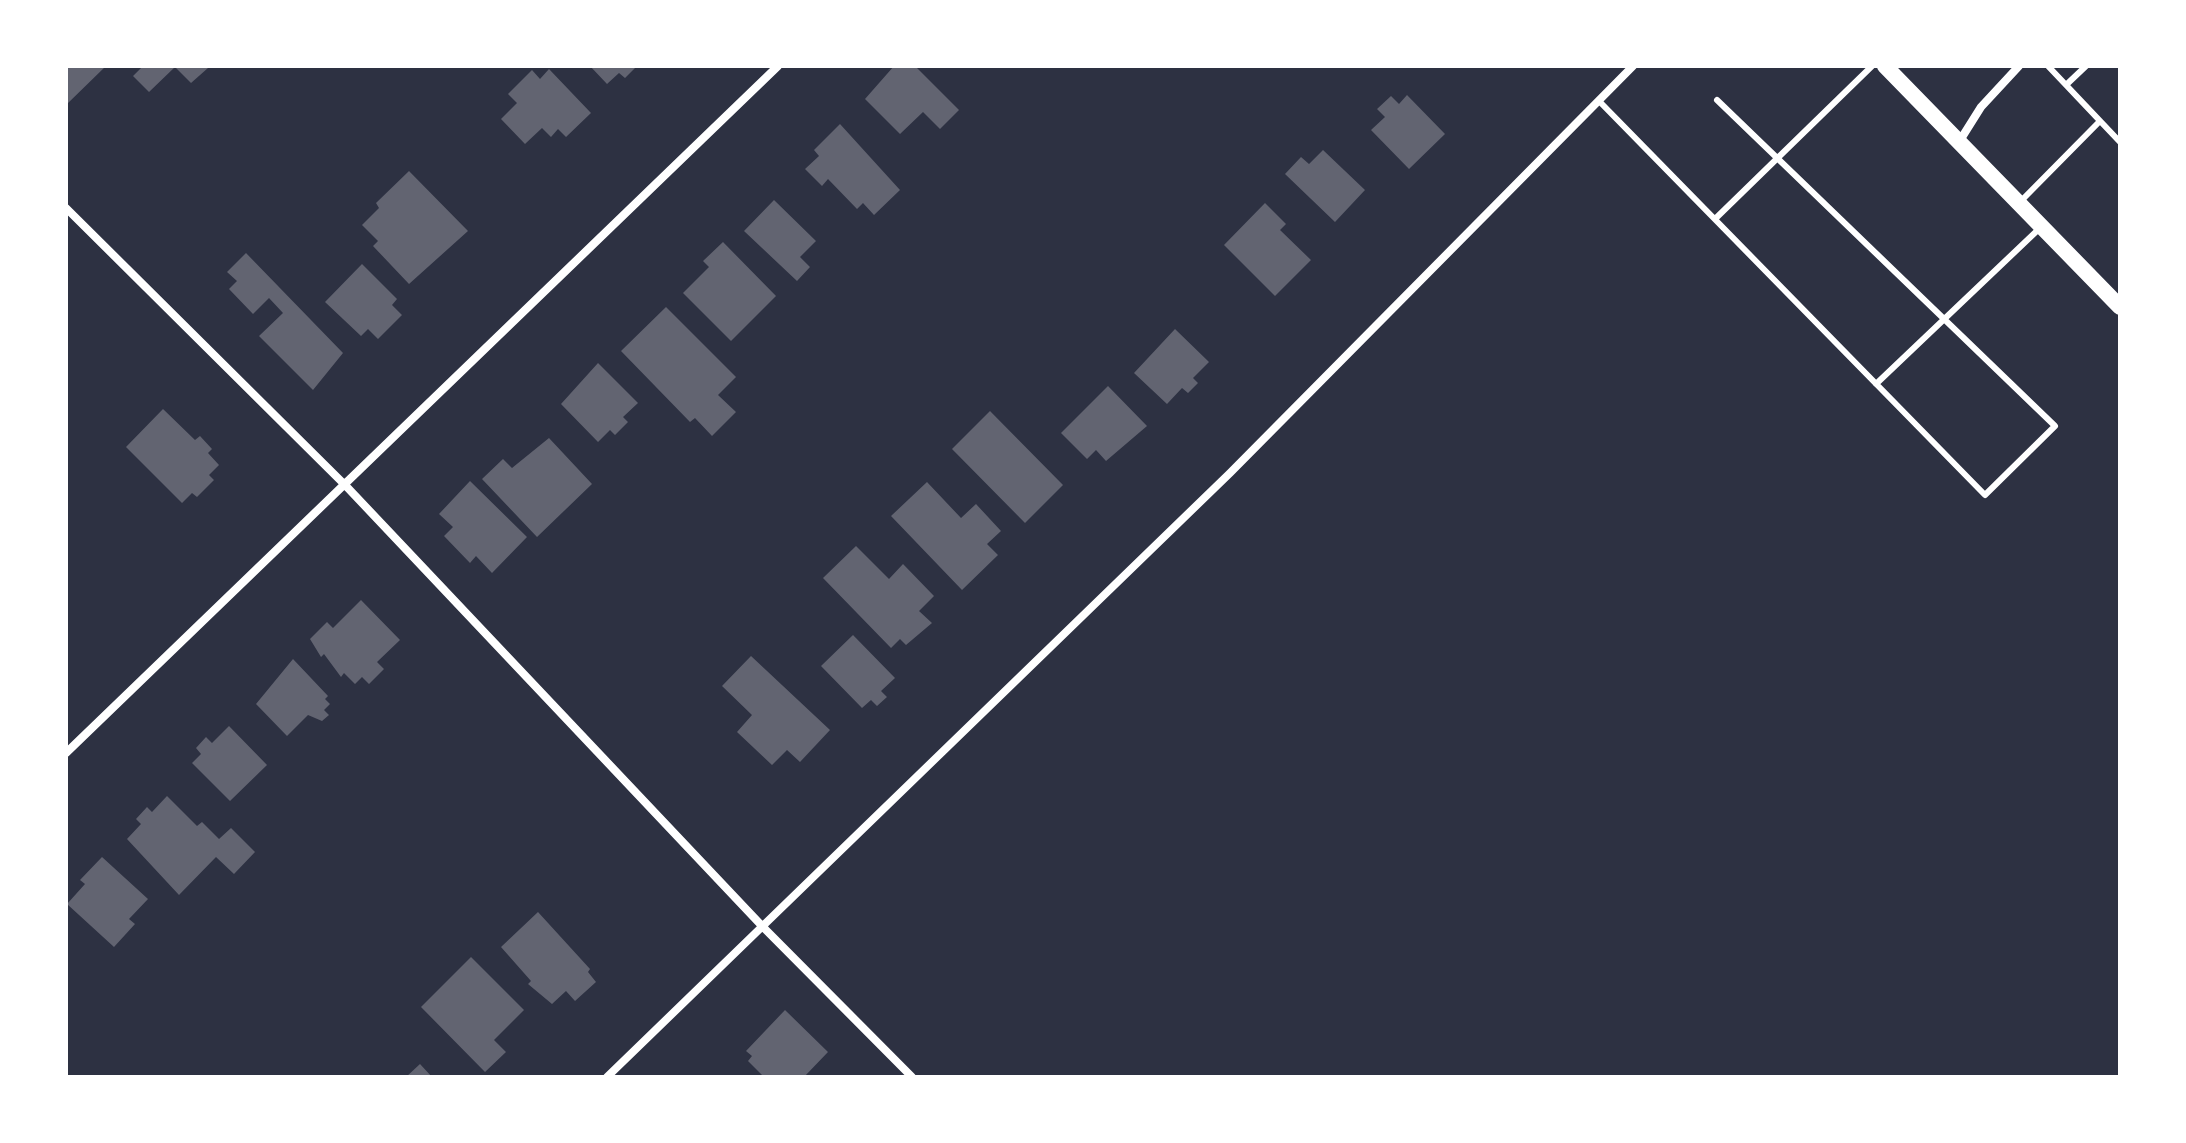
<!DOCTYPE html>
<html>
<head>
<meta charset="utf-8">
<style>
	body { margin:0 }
	#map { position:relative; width:2186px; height:1143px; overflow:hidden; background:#2d3142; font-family:"Times New Roman",serif }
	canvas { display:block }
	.frame { position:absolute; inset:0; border:68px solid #fff; pointer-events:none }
</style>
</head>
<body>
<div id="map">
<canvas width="2186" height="1143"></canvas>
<div class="frame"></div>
</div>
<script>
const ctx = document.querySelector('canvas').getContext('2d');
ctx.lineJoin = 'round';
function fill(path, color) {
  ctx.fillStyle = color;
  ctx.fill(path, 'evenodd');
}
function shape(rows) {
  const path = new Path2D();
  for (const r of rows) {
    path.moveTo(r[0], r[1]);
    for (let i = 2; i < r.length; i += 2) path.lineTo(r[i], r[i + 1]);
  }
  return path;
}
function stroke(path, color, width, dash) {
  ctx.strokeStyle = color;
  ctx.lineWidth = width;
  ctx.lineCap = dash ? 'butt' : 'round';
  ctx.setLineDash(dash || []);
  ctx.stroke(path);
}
const building = shape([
	[66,66,106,66,66,105],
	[143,66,206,66,208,68,191,83,175,67,149,92,133,76],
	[590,66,637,66,625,78,619,73,607,84],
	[894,66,915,66,959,110,940,129,923,112,900,134,865,99],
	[549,69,591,113,566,137,558,129,551,137,542,128,525,144,501,119,517,103,508,94,532,70,540,79],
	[1407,95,1445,134,1409,169,1371,130,1385,117,1377,109,1391,96,1399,104],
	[840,124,900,190,874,215,863,203,857,209,828,179,822,186,805,169,819,156,814,150],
	[1323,150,1365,190,1335,222,1285,174,1301,157,1309,164],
	[409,171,468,231,409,284,373,246,378,241,362,225,379,208,376,203],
	[774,200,816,241,800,257,810,267,797,281,744,231],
	[1265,203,1286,224,1280,230,1311,260,1275,296,1224,245],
	[723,242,776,296,731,341,683,293,709,267,703,261],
	[246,253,343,353,313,390,259,336,283,313,269,298,253,314,229,289,237,281,227,272],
	[362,264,397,299,392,305,402,315,378,339,368,329,361,336,325,302],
	[666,307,736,377,718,395,736,412,712,436,695,418,690,422,621,351],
	[1175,329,1209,362,1193,378,1198,383,1188,393,1182,388,1167,404,1134,373],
	[598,363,638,403,623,417,628,422,615,435,610,430,598,442,561,404],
	[1108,386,1147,426,1106,461,1096,450,1087,459,1061,433],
	[163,409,195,440,200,436,212,449,208,453,219,465,209,475,214,480,197,497,192,493,182,503,126,447],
	[990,411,1063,485,1025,523,952,449],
	[549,438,592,484,537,537,482,479,503,459,512,468],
	[470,481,527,537,492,573,476,556,470,563,444,536,453,527,439,514],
	[927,482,961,518,976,504,1001,531,987,544,998,555,962,590,891,516],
	[856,546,889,579,903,564,934,596,919,611,932,623,906,645,900,639,891,648,823,578],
	[361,600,400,640,377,662,384,669,369,684,362,677,355,684,344,673,341,677,324,654,321,657,310,639,327,622,333,628],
	[853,635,895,678,881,691,887,697,877,706,871,700,862,708,821,666],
	[751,656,830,730,800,762,787,750,772,765,737,732,752,715,722,686],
	[293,659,328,696,325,699,330,704,324,710,329,715,322,721,308,715,287,736,256,704],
	[229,726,267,765,230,801,192,763,201,754,196,748,206,737,212,743],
	[167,796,197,826,202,822,219,839,231,828,255,852,234,874,216,857,179,895,127,839,141,824,136,819,147,807,152,812],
	[102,857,148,899,129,919,135,924,114,947,67,904,85,884,80,880],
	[538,912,590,969,588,972,596,982,575,1001,566,991,552,1004,528,984,531,981,501,947],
	[471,957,524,1010,494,1040,506,1052,485,1072,421,1007],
	[785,1010,828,1052,804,1077,764,1077,748,1061,752,1056,746,1051],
	[420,1064,432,1077,406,1077]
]);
const service = shape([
	[2048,66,2120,142],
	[2066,85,2086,66],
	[1599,101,1985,495,2055,426,1717,100],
	[2021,201,2100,121],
	[1715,219,1872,66],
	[1876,384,2041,227]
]);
const minor = shape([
	[1959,142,1981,107,2019,66],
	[66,208,346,486,763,927,912,1077],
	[66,753,778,66],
	[607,1077,1230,473,1633,66]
]);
const secondary = shape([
	[1885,66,2120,307]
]);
fill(building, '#626471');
stroke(service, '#fff', 6);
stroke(minor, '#fff', 8);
stroke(secondary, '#fff', 16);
</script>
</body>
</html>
